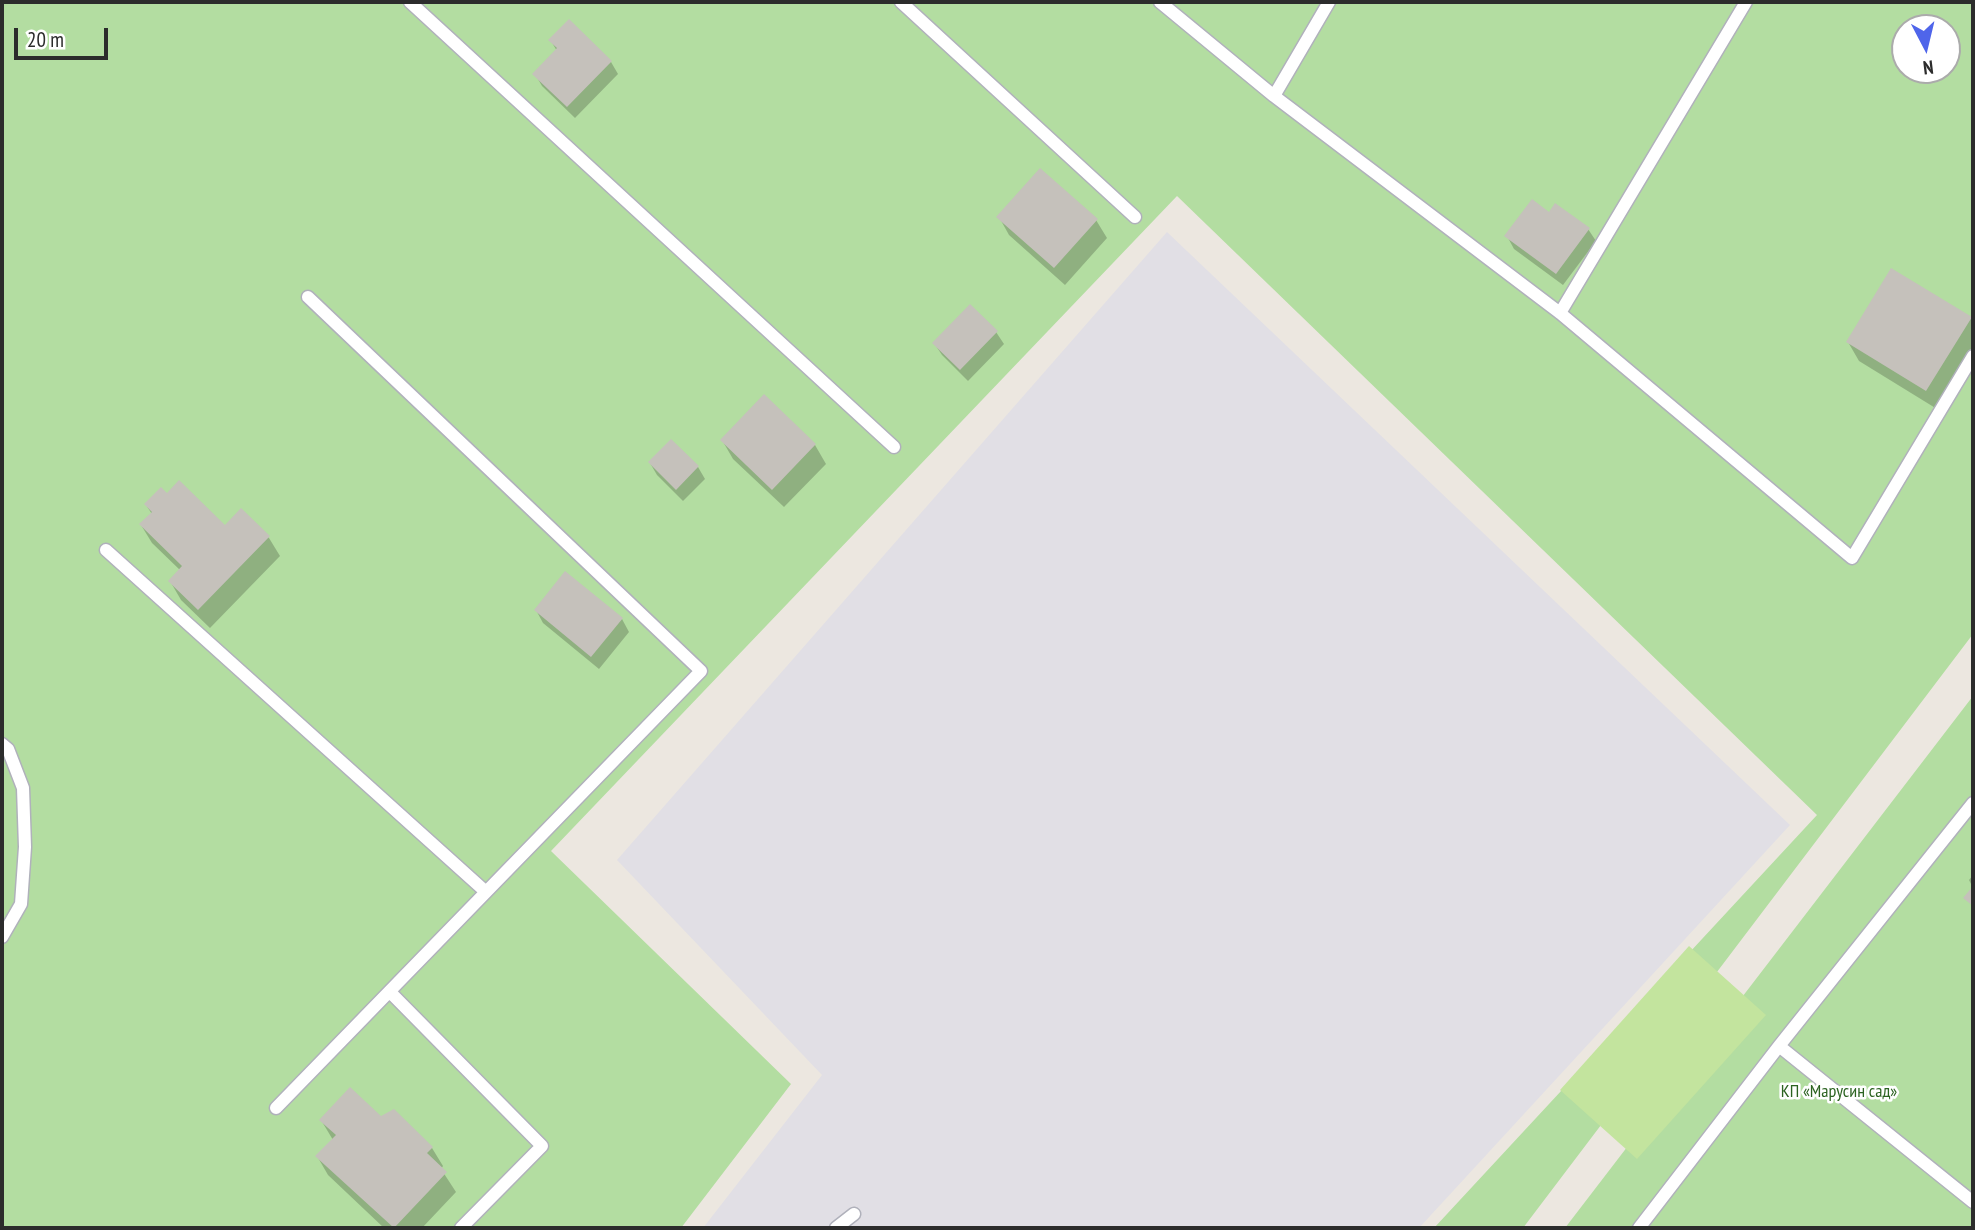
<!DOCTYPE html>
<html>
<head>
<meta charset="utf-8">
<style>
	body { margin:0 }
	#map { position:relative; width:1975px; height:1230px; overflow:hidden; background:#ece7e0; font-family:"PT Sans Narrow",sans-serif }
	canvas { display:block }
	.frame { position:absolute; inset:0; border:4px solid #2c2c2c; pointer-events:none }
	.north { position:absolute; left:1891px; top:14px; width:70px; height:70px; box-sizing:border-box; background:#fff; border:2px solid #ababab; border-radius:50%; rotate:173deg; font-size:19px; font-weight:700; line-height:28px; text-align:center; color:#2c2c2c }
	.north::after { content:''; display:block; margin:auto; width:24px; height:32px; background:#4f65ea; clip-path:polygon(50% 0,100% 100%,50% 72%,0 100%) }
	.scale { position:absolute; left:14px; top:28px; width:94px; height:32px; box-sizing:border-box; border:4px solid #2c2c2c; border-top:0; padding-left:9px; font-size:21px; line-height:24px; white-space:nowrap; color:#2c2c2c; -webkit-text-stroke:5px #fff; paint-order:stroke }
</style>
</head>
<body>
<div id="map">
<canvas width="1975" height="1230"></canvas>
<div class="frame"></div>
<div class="north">N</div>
<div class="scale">20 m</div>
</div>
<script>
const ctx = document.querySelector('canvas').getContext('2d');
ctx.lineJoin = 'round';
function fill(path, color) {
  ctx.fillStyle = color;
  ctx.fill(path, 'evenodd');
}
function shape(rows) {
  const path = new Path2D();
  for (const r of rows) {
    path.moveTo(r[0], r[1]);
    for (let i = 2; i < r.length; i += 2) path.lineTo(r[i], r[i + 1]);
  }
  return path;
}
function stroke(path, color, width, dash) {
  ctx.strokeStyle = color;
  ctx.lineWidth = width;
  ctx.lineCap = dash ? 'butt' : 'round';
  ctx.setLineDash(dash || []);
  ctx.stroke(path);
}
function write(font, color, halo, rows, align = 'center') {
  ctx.font = font + ' "PT Sans Narrow",sans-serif';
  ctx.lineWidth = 5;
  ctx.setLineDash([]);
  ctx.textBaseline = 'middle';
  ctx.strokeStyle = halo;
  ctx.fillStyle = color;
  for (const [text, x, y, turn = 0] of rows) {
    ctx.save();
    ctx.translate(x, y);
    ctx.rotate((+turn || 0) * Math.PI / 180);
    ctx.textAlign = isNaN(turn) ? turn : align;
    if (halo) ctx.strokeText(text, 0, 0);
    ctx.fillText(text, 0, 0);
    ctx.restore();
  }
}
const industrial = shape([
	[1167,232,1790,825,1419,1228,703,1228,822,1075,617,860]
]);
const green = shape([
	[2,2,1973,2,1973,634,1523,1228,1434,1228,1817,815,1177,196,551,851,791,1084,681,1228,2,1228],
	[1905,28,1947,28,1947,70,1905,70],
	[1973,696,1973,1228,1565,1228]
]);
const pitch = shape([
	[1689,946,1766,1015,1637,1159,1560,1090]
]);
const shadow = shape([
	[551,41,611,62,618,74,575,118,542,86,535,74,557,51],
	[1549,215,1588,229,1596,241,1563,285,1514,249,1507,236],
	[999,217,1096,220,1107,238,1065,285,1009,235],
	[1971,319,1973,323,1973,351,1937,409,1859,361,1848,342],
	[996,332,1004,344,968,381,942,355,934,343],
	[764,396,815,445,826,464,784,507,733,459,722,440],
	[650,463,698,467,705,479,683,501,657,475],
	[167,495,225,527,241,511,269,538,280,556,210,628,181,600,170,581,181,571,152,543,141,525,152,514,146,505],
	[566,573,622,619,629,632,599,669,543,623,536,610],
	[1973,875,1973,888,1969,880],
	[381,1118,432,1148,443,1166,441,1169,456,1192,422,1228,384,1228,328,1175,317,1156,333,1140,321,1120]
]);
const building = shape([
	[569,19,612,61,567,107,532,74,557,48,548,40],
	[1040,168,1098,219,1054,268,996,217],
	[1532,199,1549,212,1555,203,1590,228,1556,274,1504,236],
	[1891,268,1972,317,1926,391,1846,342],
	[970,304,998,331,960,370,932,343],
	[764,394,816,444,772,490,720,440],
	[671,439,699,466,676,490,648,462],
	[179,480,225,525,241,508,270,536,198,610,168,581,182,566,139,524,152,512,144,504,161,487,167,493],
	[565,571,623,618,591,657,534,610],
	[1973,886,1973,906,1963,898],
	[350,1087,381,1116,394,1109,433,1147,427,1153,447,1172,394,1228,315,1156,336,1135,319,1120]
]);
const lane = shape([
	[410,2,894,447],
	[901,2,1135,217],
	[1160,2,1274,96,1560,313,1852,558,1973,356],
	[1274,96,1329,2],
	[1560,313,1746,2],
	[106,550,486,892],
	[2,744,8,749,23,788,25,847,21,904,2,937],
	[390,992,542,1146,461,1228],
	[1779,1046,1973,1202],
	[276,1108,701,671,308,297],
	[836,1228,854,1214],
	[1639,1228,1779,1046,1973,803]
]);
const parkNames = [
	["КП «Марусин сад»",1839,1092]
];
fill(industrial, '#e1dfe5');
fill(green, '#b3dda1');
fill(pitch, '#c3e49e');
fill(shadow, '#0003');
fill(building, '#c5c1bb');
stroke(lane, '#b0b1bb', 15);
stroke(lane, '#fff', 12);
write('18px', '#2c6321', '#fff', parkNames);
</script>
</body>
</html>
